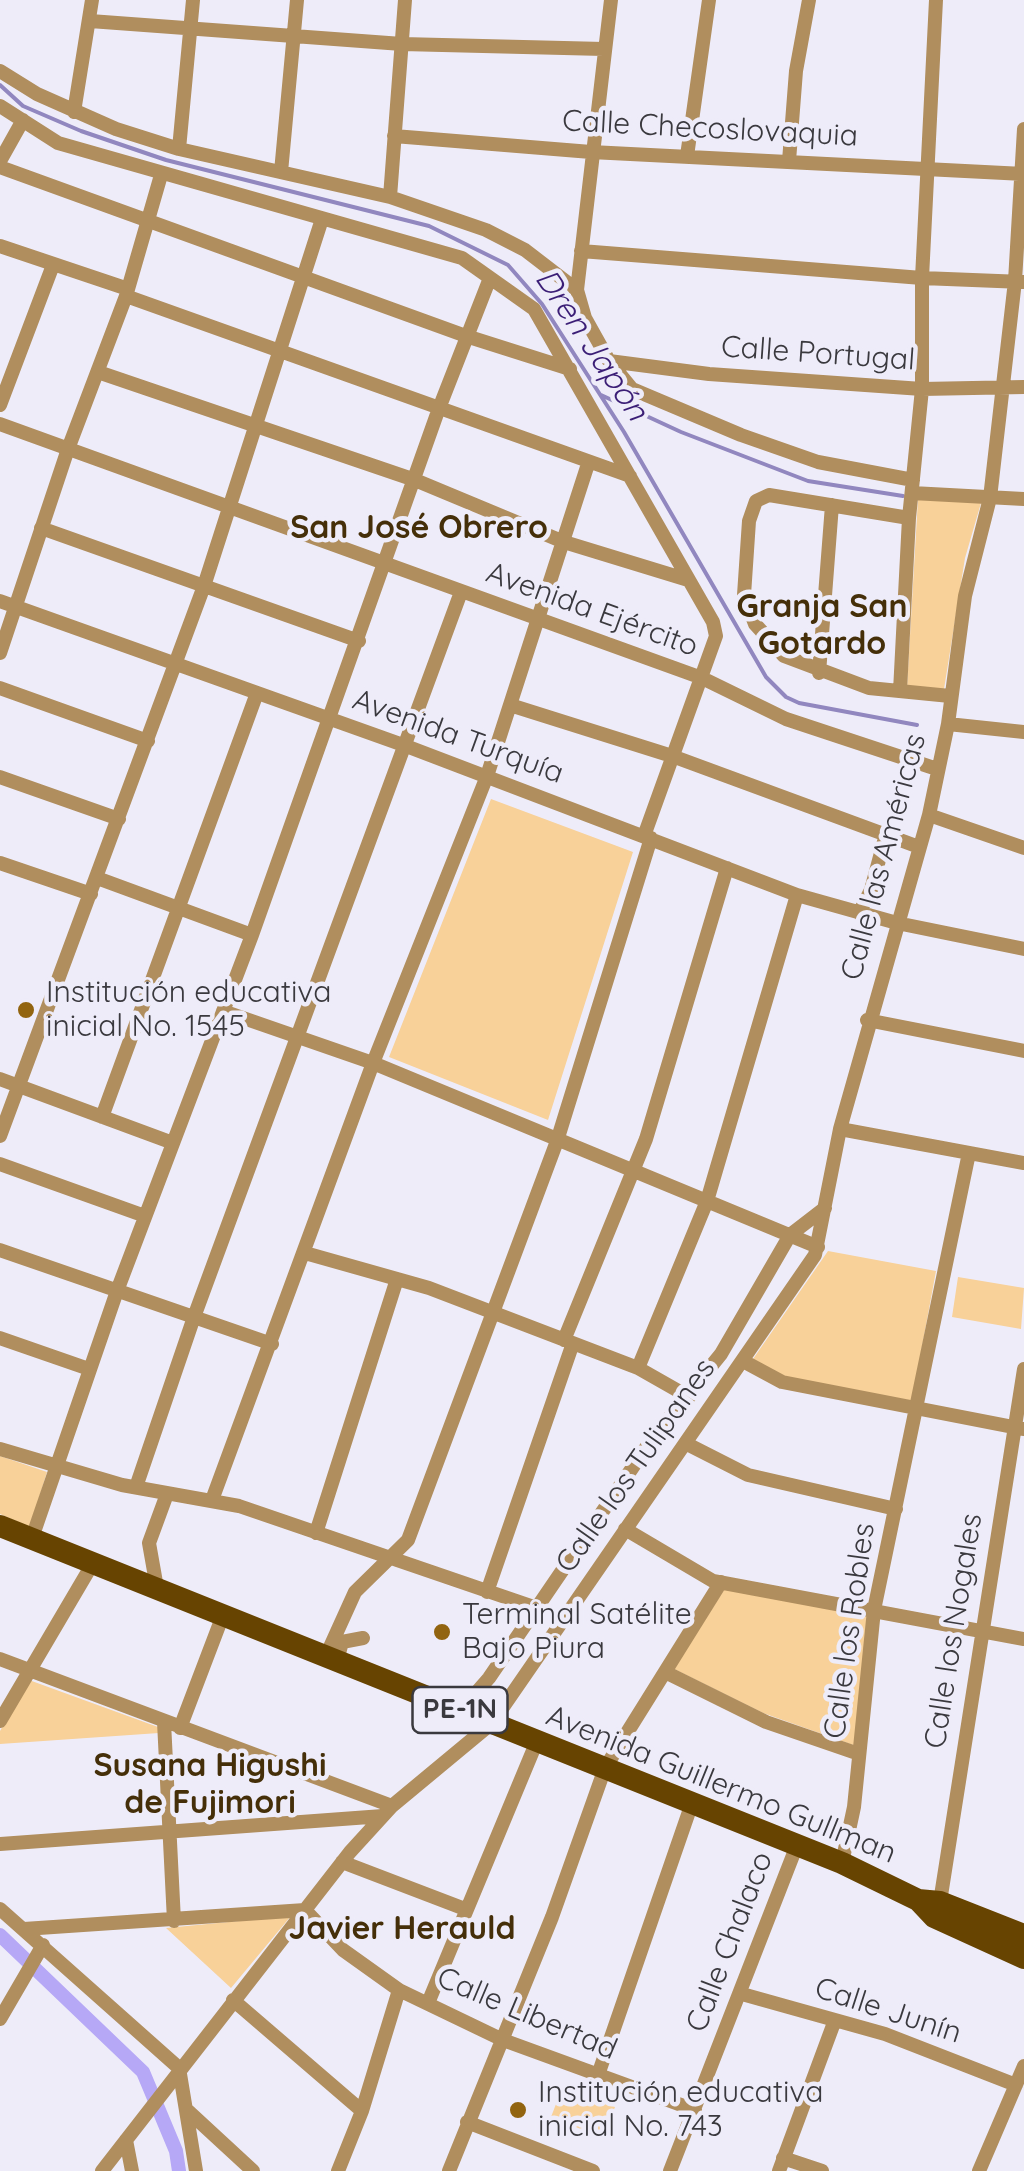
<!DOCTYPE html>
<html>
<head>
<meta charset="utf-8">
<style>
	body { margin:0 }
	canvas { display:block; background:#eeecf9 }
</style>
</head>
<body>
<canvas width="1024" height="2171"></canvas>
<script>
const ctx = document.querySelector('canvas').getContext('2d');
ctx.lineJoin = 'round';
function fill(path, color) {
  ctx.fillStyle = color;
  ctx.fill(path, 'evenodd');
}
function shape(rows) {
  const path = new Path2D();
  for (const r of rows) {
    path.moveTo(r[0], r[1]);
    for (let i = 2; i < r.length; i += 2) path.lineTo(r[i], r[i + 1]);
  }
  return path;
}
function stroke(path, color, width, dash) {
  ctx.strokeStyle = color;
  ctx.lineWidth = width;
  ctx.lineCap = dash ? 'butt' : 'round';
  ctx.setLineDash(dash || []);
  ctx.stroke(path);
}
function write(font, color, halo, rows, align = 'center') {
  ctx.font = font + ' Quicksand,sans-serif';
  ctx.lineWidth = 9;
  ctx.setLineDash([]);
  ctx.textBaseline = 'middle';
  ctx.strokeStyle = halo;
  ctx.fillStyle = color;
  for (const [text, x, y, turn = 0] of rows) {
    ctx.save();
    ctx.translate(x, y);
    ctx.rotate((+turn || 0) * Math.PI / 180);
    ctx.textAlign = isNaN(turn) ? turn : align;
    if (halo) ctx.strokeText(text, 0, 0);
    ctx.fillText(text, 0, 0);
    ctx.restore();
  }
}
const green = shape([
	[918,499,981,503,965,558,944,689,907,687],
	[491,799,633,852,548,1120,389,1057],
	[828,1251,936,1271,912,1401,777,1375,753,1359],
	[958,1277,1024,1288,1021,1329,952,1317],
	[0,1456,47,1472,30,1527,0,1514],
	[725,1588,868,1614,856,1746,763,1713,674,1669],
	[29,1680,158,1727,159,1733,0,1744,0,1731],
	[291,1916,231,1988,166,1928],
	[563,2086,615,2107,603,2138,551,2117]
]);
const stream = shape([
	[0,85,23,106,81,131,166,160,429,226,508,265,542,304,624,432,766,677,786,697,799,703,917,725],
	[601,395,681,432,808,481,903,496]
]);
const canal = shape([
	[0,1935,143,2072,176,2151,179,2171]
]);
const street = shape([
	[611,0,577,290,585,318,609,361,632,389,741,435,818,462,913,480],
	[90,21,402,44,604,49],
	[0,71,37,94,116,129,179,149,390,197,486,230,525,250,577,290],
	[0,106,58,143,462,258,534,309,713,622,716,636,644,836],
	[74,112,92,0],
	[394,136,591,152,1024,174],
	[179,149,193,0],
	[687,156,709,0],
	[0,161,23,120],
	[789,161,796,71,809,0],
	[0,167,466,336,570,369],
	[281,172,297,0],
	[390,197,405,0],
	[0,246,128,289],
	[581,251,922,278,1023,282],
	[126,296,630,476],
	[609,361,709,374,922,389,1024,387],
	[98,372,415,480,564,542,685,579],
	[0,405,53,265],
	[0,424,702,678,786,719,937,769],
	[912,493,1024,499],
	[909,518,769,495,756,501,749,521,744,595,755,624,784,656,869,688,950,696],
	[41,528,359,641],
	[0,601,406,746,797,895,897,923,1024,949],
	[0,653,68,449,126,296,161,175],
	[819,673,832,505],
	[0,688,148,741],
	[900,691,909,518,922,389,922,278,936,0],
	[510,705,672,756,919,847],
	[948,724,1024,732],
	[0,777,119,819],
	[929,815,1024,848],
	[0,863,91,894],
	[97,878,252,935],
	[859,913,871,890,886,834],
	[223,1011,373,1063,818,1247],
	[867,1020,1024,1051],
	[0,1079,173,1143],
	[102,1117,257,693],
	[840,1129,1024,1163],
	[0,1136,204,586,322,219],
	[0,1164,145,1216],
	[0,1250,272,1344],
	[305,1253,429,1288,638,1368,689,1397],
	[0,1338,89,1369],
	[564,1340,646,1139,727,868],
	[743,1361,782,1382,1023,1429],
	[638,1368,707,1201,797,895],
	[687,1444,748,1475,896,1509],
	[0,1449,122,1485,239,1506,537,1608],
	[136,1487,194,1317,461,592],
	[212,1500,373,1063,487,776,588,464],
	[625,1529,713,1581,1024,1639],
	[316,1533,397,1279],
	[32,1538,117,1291,252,935,438,411,490,278],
	[157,1588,149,1543,167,1494],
	[487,1592,573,1343],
	[326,1656,355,1592,408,1540,557,1141,651,838],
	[0,1659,392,1806],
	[337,1661,342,1642,363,1638],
	[665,1672,766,1722,859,1754],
	[461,1710,489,1678,652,1439,721,1354,790,1235,825,1208],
	[0,1721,93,1563],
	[164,1722,174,1921],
	[180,1728,223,1615],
	[0,1844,383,1816],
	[342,1862,465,1909],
	[842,1863,854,1807,874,1610,969,1153],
	[940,1902,1024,1369],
	[0,1909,179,2068,196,2171],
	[24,1929,305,1910,343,1950,399,1990,503,2040,695,2110],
	[742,1994,885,2034,1016,2085],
	[233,2000,362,2111],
	[428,2003,537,1741],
	[0,2019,43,1945],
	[598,2075,692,1803],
	[188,2111,253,2171],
	[467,2122,593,2171],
	[126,2140,132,2171],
	[783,2158,822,2171],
	[102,2171,350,1852,392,1806,492,1723,815,1255,840,1129,929,815,948,724,965,596,990,498,1015,281,1024,129],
	[338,2171,362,2111,399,1990],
	[449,2171,552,1917,605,1768,721,1582],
	[670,2171,797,1845],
	[779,2171,835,2020],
	[979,2171,1024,2066]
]);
const primary = shape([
	[0,1526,842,1863,918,1900,934,1917,1024,1958],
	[918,1900,940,1902,1024,1935]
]);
const markers = [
	[26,1010,10,"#926410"],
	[442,1632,10,"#926410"],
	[518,2110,10,"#926410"]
];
const shields = [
	[460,1710,95]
];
const shieldNames = [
	["PE-1N",460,1710]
];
const streetNames = [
	["Calle Checoslovaquia",710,129,3],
	["Calle Portugal",818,354,4],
	["Avenida Ejército",592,610,20],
	["Avenida Turquía",458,737,20],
	["Calle las Américas",884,857,-75],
	["Calle los Tulipanes",636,1466,-55],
	["Calle los Robles",850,1631,-82],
	["Calle los Nogales",954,1631,-81],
	["Avenida Guillermo Gullman",721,1785,22],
	["Calle Chalaco",730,1942,-69],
	["Calle Junín",888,2011,18],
	["Calle Libertad",527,2014,23]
];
const poiNames = [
	["Institución educativa",46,993],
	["inicial No. 1545",46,1027],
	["Terminal Satélite",462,1615],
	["Bajo Piura",462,1649],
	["Institución educativa",538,2093],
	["inicial No. 743",538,2127]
];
const waterNames = [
	["Dren Japón",591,345,56]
];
const neighbourhoodNames = [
	["San José Obrero",419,528],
	["Granja San",822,607],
	["Gotardo",822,644],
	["Susana Higushi",210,1766],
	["de Fujimori",210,1803],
	["Javier Herauld",402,1929]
];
fill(green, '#f8d199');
stroke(stream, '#9187bf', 4);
stroke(canal, '#b6a8f6', 14);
stroke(street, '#b08e5e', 14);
stroke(primary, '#674401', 22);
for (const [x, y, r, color] of markers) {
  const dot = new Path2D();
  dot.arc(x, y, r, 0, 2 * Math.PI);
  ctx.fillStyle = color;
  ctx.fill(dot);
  stroke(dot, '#eeecf9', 4);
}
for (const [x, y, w] of shields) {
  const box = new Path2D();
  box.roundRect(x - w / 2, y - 23, w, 46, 8);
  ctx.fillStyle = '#eeecf9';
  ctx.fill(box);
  stroke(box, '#3a393e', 2.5);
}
write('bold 28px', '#3a393e', null, shieldNames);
write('30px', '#3a393e', '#eeecf9', streetNames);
write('30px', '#3a393e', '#eeecf9', poiNames, 'left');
write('italic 32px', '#3b1e76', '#eeecf9', waterNames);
write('bold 32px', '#452f09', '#eeecf9', neighbourhoodNames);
</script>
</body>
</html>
